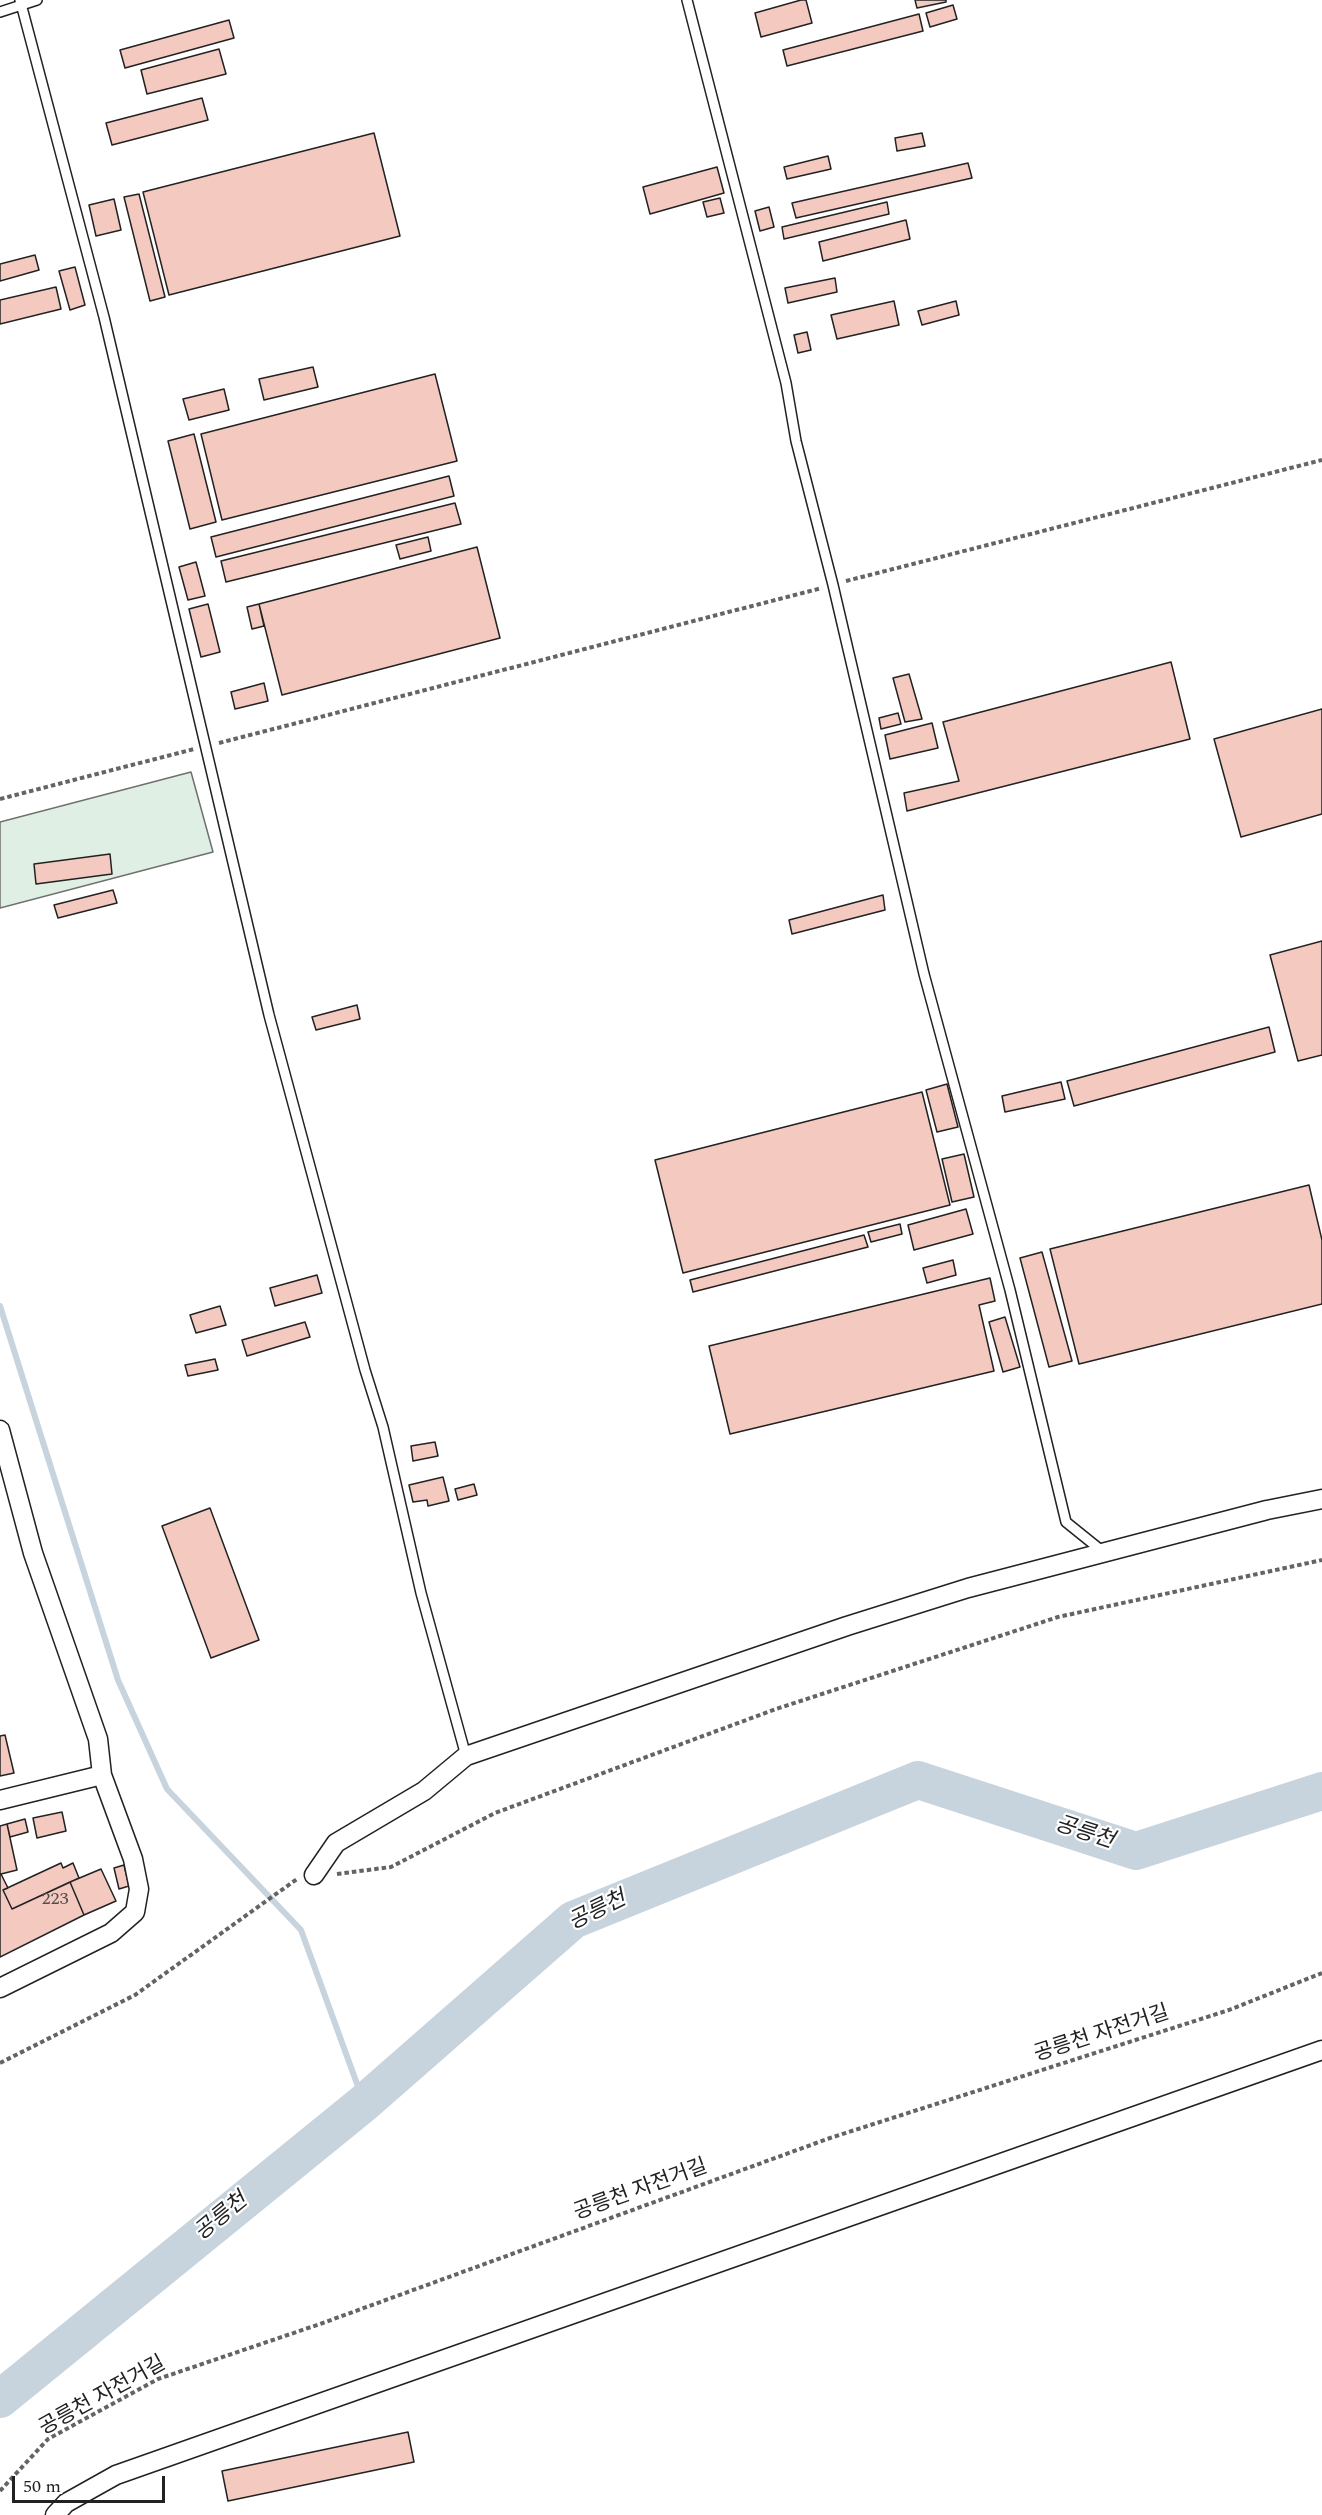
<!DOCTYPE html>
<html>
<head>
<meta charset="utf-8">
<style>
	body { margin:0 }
	#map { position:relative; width:1322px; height:2515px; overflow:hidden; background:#fff; font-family:Spectral,serif }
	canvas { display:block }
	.scale { position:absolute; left:12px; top:2476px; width:153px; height:27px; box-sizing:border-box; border:3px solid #222; border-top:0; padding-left:8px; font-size:18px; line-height:21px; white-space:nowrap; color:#222; -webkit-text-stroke:4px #fff; paint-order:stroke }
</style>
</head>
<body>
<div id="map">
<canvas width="1322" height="2515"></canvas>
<div class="scale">50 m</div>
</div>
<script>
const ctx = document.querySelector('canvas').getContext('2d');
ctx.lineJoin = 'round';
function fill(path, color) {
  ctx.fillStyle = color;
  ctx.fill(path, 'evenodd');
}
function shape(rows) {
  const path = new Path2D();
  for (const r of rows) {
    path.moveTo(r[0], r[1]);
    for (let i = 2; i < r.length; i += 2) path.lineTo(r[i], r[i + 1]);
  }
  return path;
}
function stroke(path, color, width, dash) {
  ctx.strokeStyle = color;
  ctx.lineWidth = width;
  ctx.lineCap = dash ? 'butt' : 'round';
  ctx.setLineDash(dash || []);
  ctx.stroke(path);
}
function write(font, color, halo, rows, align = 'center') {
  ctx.font = font + ' Spectral,"Noto Sans KR",serif';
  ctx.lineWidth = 4.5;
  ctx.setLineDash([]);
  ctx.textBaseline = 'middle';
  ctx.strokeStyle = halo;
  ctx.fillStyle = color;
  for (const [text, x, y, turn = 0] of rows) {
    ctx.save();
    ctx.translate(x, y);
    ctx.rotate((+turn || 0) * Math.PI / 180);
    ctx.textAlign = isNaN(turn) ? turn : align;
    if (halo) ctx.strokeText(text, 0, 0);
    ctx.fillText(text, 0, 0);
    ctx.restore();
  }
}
const green = shape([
	[191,772,213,852,0,908,0,822,191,772]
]);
const stream = shape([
	[0,1306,118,1680,167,1789,301,1930,364,2103]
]);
const river = shape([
	[0,2399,364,2103,573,1920,918,1780,1136,1851,1322,1791]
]);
const building = shape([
	[801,0,806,0,812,23,761,37,755,13,801,0],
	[915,0,946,0,946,2,917,8,915,0],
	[953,5,957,19,930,27,926,13,953,5],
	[919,14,923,31,787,66,783,50,919,14],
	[229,20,234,38,125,68,120,50,229,20],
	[219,49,226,74,147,94,141,70,219,49],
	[202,98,208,120,112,145,106,123,202,98],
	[374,133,400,236,169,295,143,192,374,133],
	[922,133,925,146,897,151,895,138,922,133],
	[828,156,831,169,787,179,784,167,828,156],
	[968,163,972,178,796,218,792,203,968,163],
	[717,167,724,193,650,214,643,187,717,167],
	[139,194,165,297,150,301,124,197,139,194],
	[720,198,724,213,707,217,703,202,720,198],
	[114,199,121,230,96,236,89,205,114,199],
	[887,202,889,214,784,239,782,227,887,202],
	[769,207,774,227,760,231,755,211,769,207],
	[906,220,910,239,823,261,819,242,906,220],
	[35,255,39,270,0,281,0,264,35,255],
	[75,267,85,305,70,310,59,271,75,267],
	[835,278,837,292,788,303,785,288,835,278],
	[56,287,61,309,0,324,0,300,56,287],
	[894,301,899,325,837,339,831,315,894,301],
	[956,301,959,315,922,325,918,311,956,301],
	[807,332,811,350,798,353,794,335,807,332],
	[313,367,318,387,264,400,259,379,313,367],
	[435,374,457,461,222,520,201,434,435,374],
	[224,389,229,410,189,420,183,399,224,389],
	[194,434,216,522,190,529,168,441,194,434],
	[449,476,454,496,216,557,211,537,449,476],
	[455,503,461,524,226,582,221,561,455,503],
	[428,537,431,551,400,559,396,545,428,537],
	[477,547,500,638,282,695,259,604,477,547],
	[196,562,205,596,188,600,179,567,196,562],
	[208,604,220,652,201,657,189,609,208,604],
	[259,604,264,626,252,629,247,607,259,604],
	[1171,662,1190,739,907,811,904,793,959,781,943,722,1171,662],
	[909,674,922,719,905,722,893,678,909,674],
	[264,683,268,701,235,709,231,692,264,683],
	[1322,709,1322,814,1241,837,1214,739,1322,709],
	[898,713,901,724,881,729,879,718,898,713],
	[932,723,938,748,890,759,885,735,932,723],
	[110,854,112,874,36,884,34,864,110,854],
	[113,890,117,903,58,918,54,905,113,890],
	[883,895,885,910,792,934,789,920,883,895],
	[1322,941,1322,1055,1298,1061,1270,955,1322,941],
	[357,1005,360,1019,316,1030,312,1017,357,1005],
	[1269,1027,1275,1052,1074,1106,1067,1081,1269,1027],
	[1061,1082,1065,1099,1005,1112,1002,1096,1061,1082],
	[947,1084,958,1127,937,1132,926,1090,947,1084],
	[922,1092,950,1205,683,1273,655,1160,922,1092],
	[964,1154,974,1197,952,1202,942,1159,964,1154],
	[1309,1185,1322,1240,1322,1304,1079,1364,1050,1249,1309,1185],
	[966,1209,973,1234,914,1250,908,1225,966,1209],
	[900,1224,902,1234,871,1242,868,1232,900,1224],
	[864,1235,868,1247,693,1292,690,1280,864,1235],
	[1042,1252,1072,1361,1049,1367,1020,1258,1042,1252],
	[953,1260,956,1275,927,1283,923,1268,953,1260],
	[317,1275,322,1293,275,1306,270,1288,317,1275],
	[990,1278,995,1301,979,1305,994,1371,730,1434,709,1346,990,1278],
	[220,1306,226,1325,196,1333,190,1315,220,1306],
	[1005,1317,1020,1367,1003,1372,989,1322,1005,1317],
	[305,1322,310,1337,247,1356,242,1340,305,1322],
	[215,1359,218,1370,188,1376,185,1365,215,1359],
	[435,1442,438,1456,413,1461,411,1446,435,1442],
	[443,1477,449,1501,428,1506,427,1500,413,1502,409,1485,443,1477],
	[474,1484,477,1495,458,1500,455,1489,474,1484],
	[210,1508,259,1640,211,1658,162,1526,210,1508],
	[5,1735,14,1773,0,1776,0,1736,5,1735],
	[62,1812,66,1831,37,1838,33,1818,62,1812],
	[25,1819,28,1832,10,1837,7,1824,25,1819],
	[7,1824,17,1870,1,1874,8,1888,3,1890,12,1909,70,1882,84,1915,0,1957,0,1826,7,1824],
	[61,1863,63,1868,73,1863,79,1878,12,1909,3,1890,61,1863],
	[124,1865,129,1886,119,1889,114,1868,124,1865],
	[101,1869,116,1901,84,1915,70,1882,101,1869],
	[408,2432,414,2462,228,2501,222,2471,408,2432]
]);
const path = shape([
	[846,581,1322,460],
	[219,743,822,588],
	[0,799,194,749],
	[337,1874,391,1867,495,1813,776,1709,1058,1617,1322,1560],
	[0,2063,135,1995,297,1879],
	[0,2491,48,2439,158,2379,320,2324,830,2138,1229,2010,1322,1973]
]);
const service = shape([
	[20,0,104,317,269,1015,365,1370,383,1427,421,1593,466,1756],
	[687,0,786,383,796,441,833,585,924,974,1010,1290,1066,1522,1102,1551],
	[0,12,37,0]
]);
const minor = shape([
	[0,1430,33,1553,98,1739,102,1775,133,1859,139,1889,135,1912,111,1933,0,1988],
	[0,1800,102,1775],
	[314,1875,336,1843,424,1791,466,1756,847,1626,968,1588,1267,1510,1322,1499],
	[55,2515,66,2503,116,2475,1322,2050]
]);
const numberNames = [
	["223",55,1900]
];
const streetNames = [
	["공릉천 자전거길",1102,2035,-18],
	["공릉천 자전거길",641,2191,-20],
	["공릉천 자전거길",103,2397,-29]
];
const waterNames = [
	["공릉천",1084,1834,18],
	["공릉천",598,1912,-26],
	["공릉천",222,2218,-39]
];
fill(green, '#e0efe3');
stroke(green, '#6f6f6f', 1.5);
stroke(stream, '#c7d3dd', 6);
stroke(river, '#c7d3dd', 38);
fill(building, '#f3c9c0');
stroke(building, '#222', 1.5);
stroke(service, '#222', 12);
stroke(minor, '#222', 21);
stroke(path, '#646464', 4, [4.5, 3]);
stroke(service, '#fff', 9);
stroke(minor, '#fff', 18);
write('18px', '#564c4a', null, numberNames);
write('21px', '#222', '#fff', streetNames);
write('italic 22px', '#222', '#fff', waterNames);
</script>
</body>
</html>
